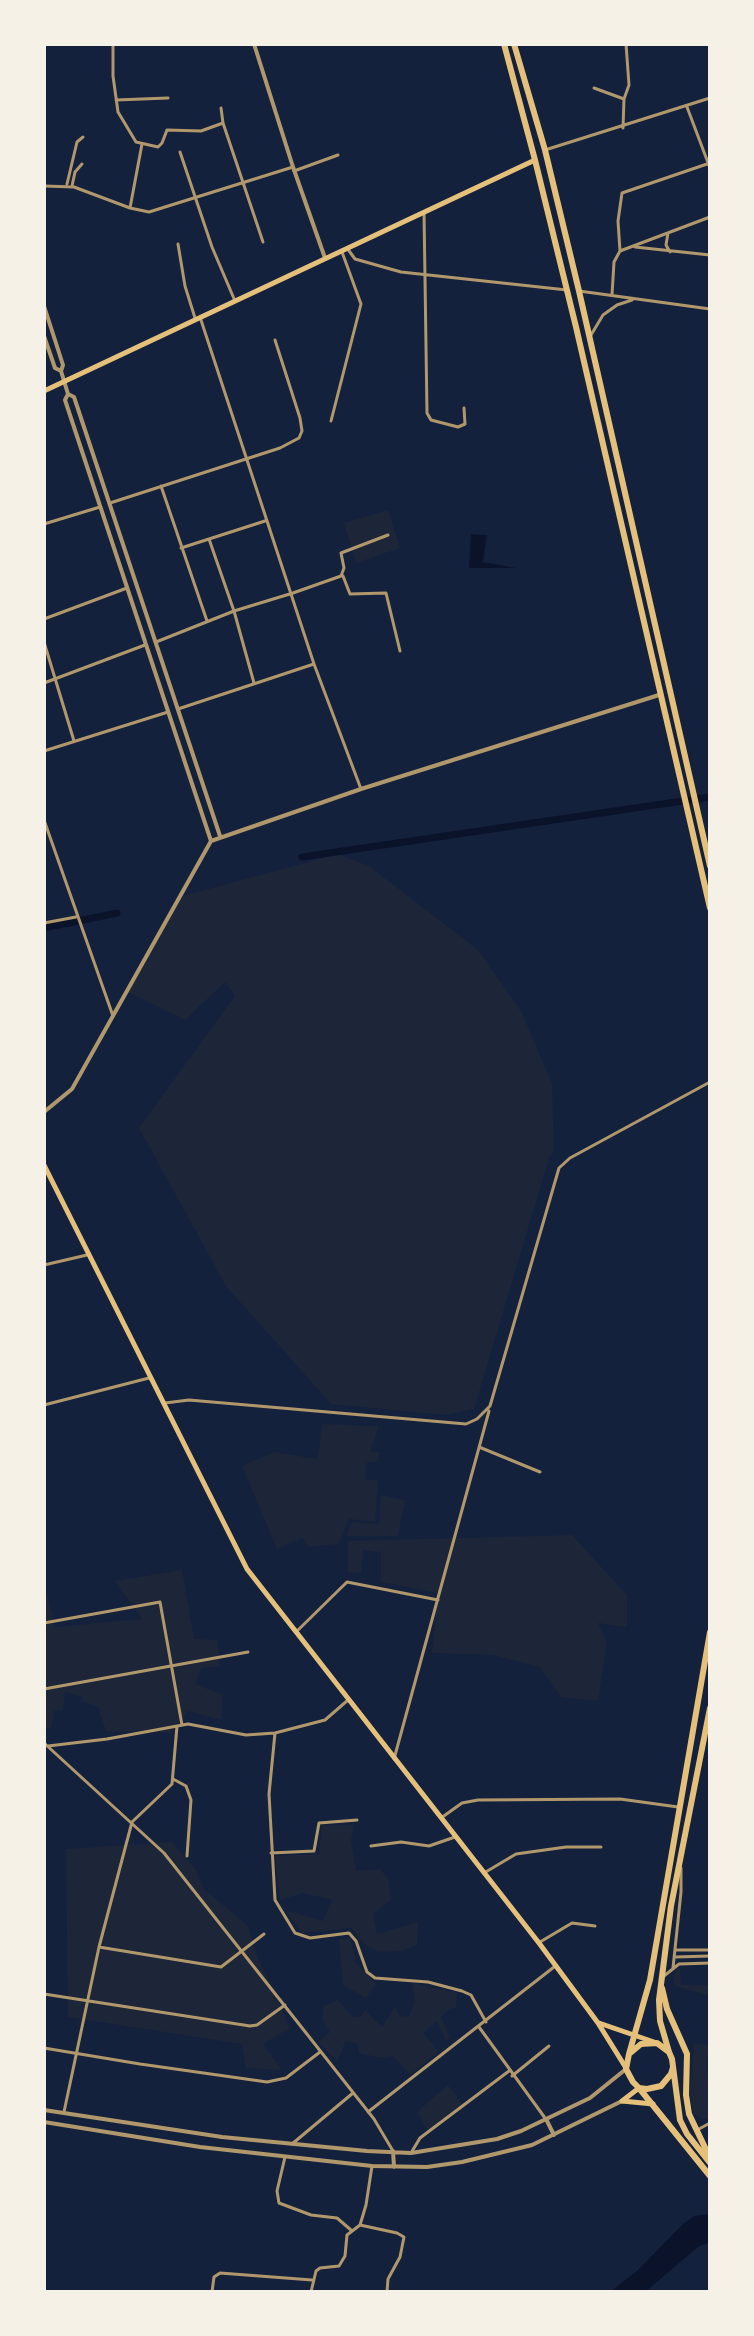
<!DOCTYPE html>
<html>
<head>
<meta charset="utf-8">
<style>
	body { margin:0 }
	#map { position:relative; width:754px; height:2336px; overflow:hidden; background:#14213d; font-family:Bitter,serif }
	canvas { display:block }
	.frame { position:absolute; inset:0; border:46px solid #f6f1e7; pointer-events:none }
</style>
</head>
<body>
<div id="map">
<canvas width="754" height="2336"></canvas>
<div class="frame"></div>
</div>
<script>
const ctx = document.querySelector('canvas').getContext('2d');
ctx.lineJoin = 'round';
function fill(path, color) {
  ctx.fillStyle = color;
  ctx.fill(path, 'evenodd');
}
function shape(rows) {
  const path = new Path2D();
  for (const r of rows) {
    path.moveTo(r[0], r[1]);
    for (let i = 2; i < r.length; i += 2) path.lineTo(r[i], r[i + 1]);
  }
  return path;
}
function stroke(path, color, width, dash) {
  ctx.strokeStyle = color;
  ctx.lineWidth = width;
  ctx.lineCap = dash ? 'butt' : 'round';
  ctx.setLineDash(dash || []);
  ctx.stroke(path);
}
const green = shape([
	[388,510,400,548,356,563,344,523],
	[338,854,369,866,478,950,522,1013,552,1084,554,1152,550,1155,474,1409,446,1415,331,1404,226,1286,139,1128,235,996,225,982,185,1020,126,991,183,896],
	[322,1424,379,1426,370,1451,380,1452,377,1462,366,1463,365,1479,378,1481,375,1522,349,1519,338,1544,309,1547,302,1538,277,1549,242,1466,274,1452,318,1459],
	[381,1495,405,1500,398,1536,346,1536,352,1522,379,1524],
	[572,1535,627,1595,627,1627,598,1623,607,1642,598,1701,561,1697,540,1667,493,1655,432,1653,438,1593,381,1582,381,1552,363,1550,361,1573,348,1572,348,1541],
	[182,1570,194,1639,217,1640,220,1666,202,1668,195,1684,223,1695,221,1720,188,1711,171,1733,106,1731,98,1707,81,1701,83,1697,65,1692,63,1710,54,1711,51,1729,44,1728,44,1582,55,1627,142,1619,115,1581],
	[322,1825,354,1825,351,1840,356,1871,380,1869,388,1879,391,1900,373,1914,377,1934,418,1922,417,1945,401,1951,379,1952,365,1945,351,1928,302,1933,288,1914,289,1911,323,1921,332,1900,303,1893,280,1900,275,1856,319,1854],
	[172,1842,196,1870,204,1889,248,1926,257,1956,290,2028,263,2044,282,2070,246,2068,242,2044,68,2017,66,1849],
	[350,1938,356,1963,376,1984,366,1998,343,1985,339,1939],
	[677,1968,680,1968,681,1985,710,1985,710,2058,707,2058,710,2118,708,2119,699,2118,694,2114,690,2096,694,2043,708,2045,709,1996,676,1986,673,1980],
	[413,1983,457,1993,456,2008,449,2009,441,2017,450,2038,446,2040,437,2021,423,2033,439,2052,410,2075,393,2056,381,2058,359,2053,359,2044,346,2041,337,2061,318,2042,330,2032,322,2019,324,2006,338,2000,353,2017,360,2017,365,2010,382,2027,395,2007,399,2016,409,2017,415,2001],
	[448,2085,462,2104,428,2130,417,2112]
]);
const water = shape([
	[471,534,487,535,483,562,516,568,469,568],
	[710,2214,710,2242,698,2247,645,2292,610,2292,638,2270,683,2224,694,2216]
]);
const canal = shape([
	[302,857,710,797],
	[44,928,117,913]
]);
const minor = shape([
	[113,44,113,76,118,112,136,142,158,147,162,143,167,130,201,131,223,123],
	[594,88,624,99],
	[116,100,168,98],
	[687,107,710,168],
	[221,108,223,123,263,242],
	[623,128,624,99,629,85,626,44],
	[545,150,710,98],
	[180,152,212,247,235,301],
	[294,171,338,155],
	[67,184,77,142,83,137],
	[44,186,74,187,130,208,149,212,293,167],
	[72,186,75,172,82,164],
	[130,208,142,144],
	[424,212,427,413,431,420,458,427,465,424,464,408],
	[668,233,666,245,670,252],
	[178,244,185,286,195,318],
	[635,247,710,255],
	[347,248,355,259,401,272,567,290],
	[620,251,618,221,622,193,710,163],
	[579,291,710,309],
	[612,295,614,262,620,251,710,217],
	[200,317,314,664,361,789],
	[591,335,603,315,617,305,632,300],
	[331,421,361,304,342,252],
	[161,486,207,621],
	[110,503,280,448,299,438,302,431,300,418,275,340],
	[44,524,100,507],
	[209,539,234,611,254,683],
	[181,548,265,521],
	[343,576,350,594,386,593,400,651],
	[44,619,127,588],
	[44,642,74,741],
	[156,642,234,611,293,593,341,576,344,568,341,553,388,535],
	[44,683,145,645],
	[178,709,314,664],
	[44,751,168,712],
	[44,820,113,1016],
	[44,923,76,917],
	[44,1265,87,1255],
	[165,1403,189,1400,466,1424,477,1419,490,1406,559,1168,570,1158,710,1082],
	[44,1405,149,1378],
	[479,1447,540,1472],
	[44,1623,160,1602,182,1725],
	[296,1632,347,1582,438,1600],
	[44,1689,248,1652],
	[275,1733,269,1794,275,1900,295,1933,310,1938,349,1933,356,1941,367,1972,375,1978,428,1982,462,1991,471,1995,486,2022],
	[44,1743,164,1853,374,2119,393,2151],
	[48,1746,107,1739,188,1724,246,1735,275,1733,325,1720,348,1700],
	[394,1759,489,1411],
	[173,1779,186,1786,191,1800,187,1856],
	[441,1818,462,1803,478,1800,620,1799,678,1807],
	[371,1846,401,1842,429,1846,455,1837],
	[271,1853,314,1851,319,1823,357,1820],
	[484,1873,516,1854,566,1847,601,1847],
	[540,1942,572,1923,595,1926],
	[99,1947,221,1967,264,1934],
	[675,1950,710,1950],
	[675,1957,710,1956],
	[673,1968,681,1892,681,1868],
	[664,1976,679,1964,710,1963],
	[44,1994,250,2026,257,2025,285,2005],
	[479,2027,545,2118],
	[44,2048,140,2064,267,2082,286,2078,320,2052],
	[512,2076,549,2046],
	[64,2112,99,1947,132,1822,172,1784,177,1726],
	[368,2112,554,1967],
	[699,2129,710,2123],
	[292,2144,353,2093],
	[411,2153,420,2138,509,2071],
	[285,2157,277,2191,279,2203,311,2215,337,2218,351,2230],
	[360,2225,397,2233,404,2237,400,2257,388,2279,387,2292],
	[212,2292,214,2277,220,2273,312,2280],
	[311,2292,316,2271,320,2268,339,2266,345,2256,347,2235,360,2225,366,2205,372,2166]
]);
const tertiary = shape([
	[254,44,293,167,325,258],
	[44,306,63,365,61,371,68,394,65,400,211,841],
	[44,336,55,368,61,371],
	[68,394,74,397,220,836],
	[44,1112,72,1089,211,841,361,789,659,695],
	[44,2110,222,2137,367,2151,411,2153,497,2139,521,2131,590,2098,626,2069],
	[547,2121,554,2135],
	[44,2122,200,2147,372,2166,427,2167,462,2162,532,2145,622,2101],
	[393,2151,394,2167]
]);
const secondary = shape([
	[44,391,535,160],
	[622,2101,653,2104],
	[622,2101,639,2088]
]);
const primary = shape([
	[44,1165,247,1569,539,1943,598,2023,626,2068],
	[599,2023,654,2042]
]);
const trunk = shape([
	[504,44,535,160,576,327,710,908],
	[514,44,545,150,579,291,710,866],
	[662,1988,667,2009,687,2054,686,2095,689,2114,710,2158],
	[669,2052,660,2021,659,2000,671,1906,710,1708],
	[629,2054,650,1980,710,1632],
	[673,2067,671,2074,661,2086,647,2089,639,2088,633,2082,626,2069,629,2054,641,2044,657,2043,669,2052,672,2059,680,2120,687,2134,710,2163],
	[639,2088,710,2176]
]);
fill(green, '#1d2539');
fill(water, '#0b132b');
stroke(canal, '#0b132b', 7);
stroke(minor, '#b1986c', 3);
stroke(tertiary, '#b1986c', 4);
stroke(secondary, '#e5c07b', 5);
stroke(primary, '#e5c07b', 5);
stroke(trunk, '#e5c07b', 6);
</script>
</body>
</html>
